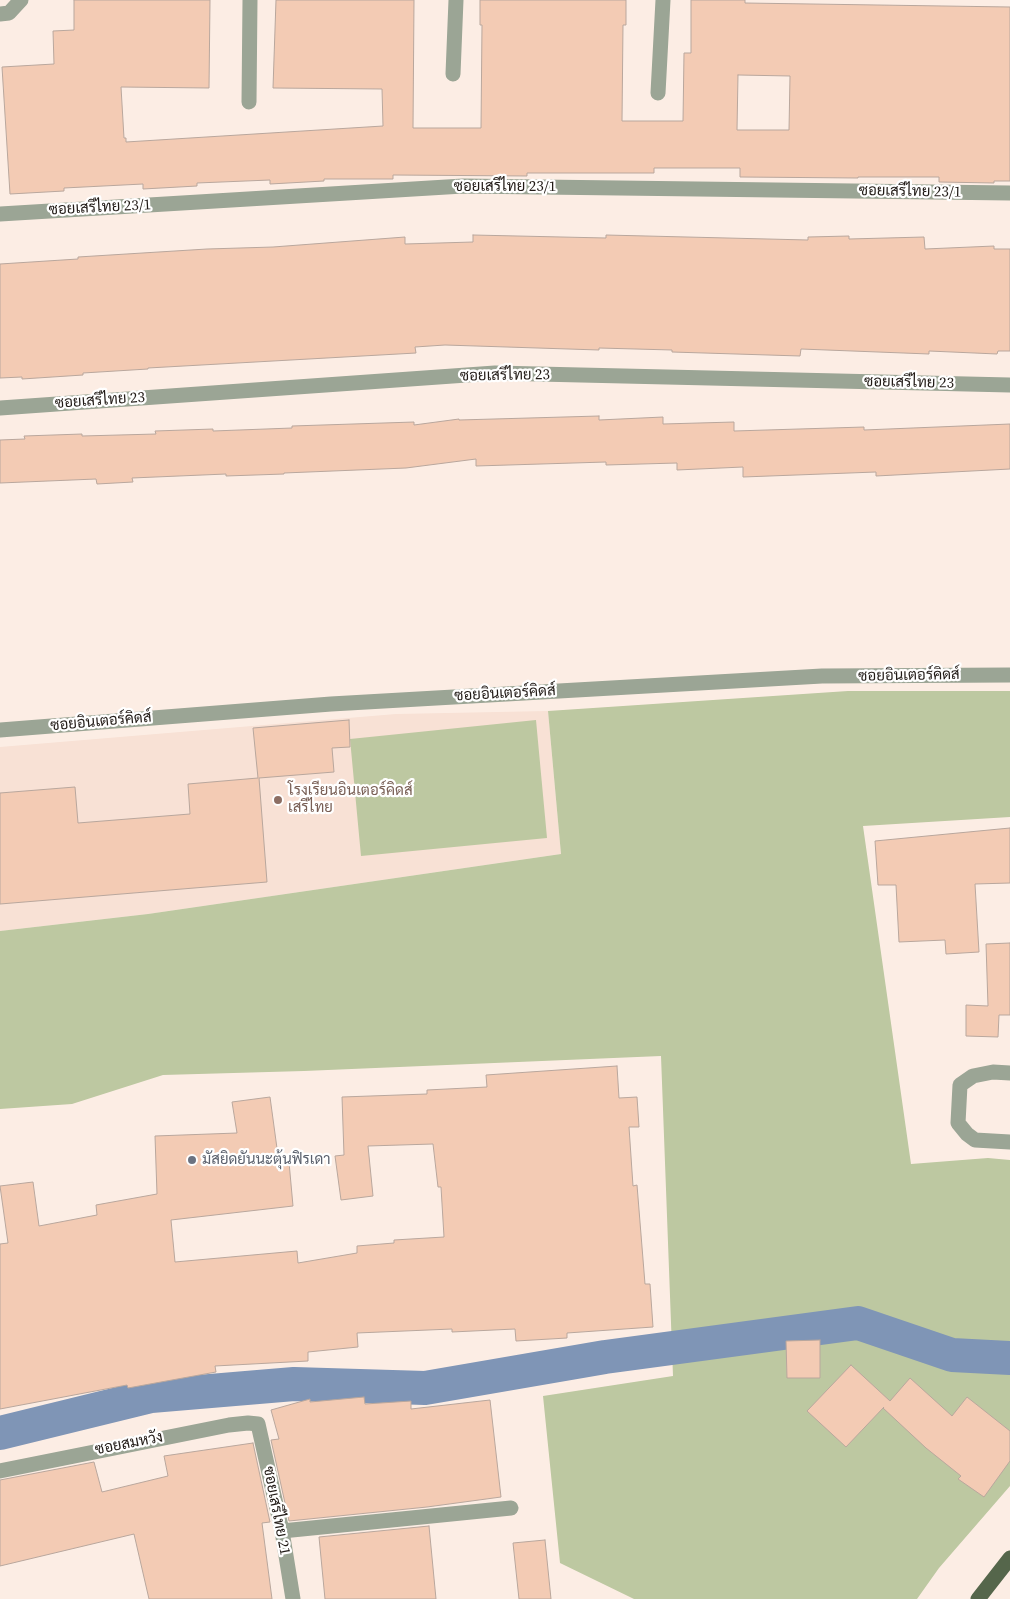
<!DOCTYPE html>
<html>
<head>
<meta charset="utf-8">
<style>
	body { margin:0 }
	canvas { display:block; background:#fcede4 }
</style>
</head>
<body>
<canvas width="1010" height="1599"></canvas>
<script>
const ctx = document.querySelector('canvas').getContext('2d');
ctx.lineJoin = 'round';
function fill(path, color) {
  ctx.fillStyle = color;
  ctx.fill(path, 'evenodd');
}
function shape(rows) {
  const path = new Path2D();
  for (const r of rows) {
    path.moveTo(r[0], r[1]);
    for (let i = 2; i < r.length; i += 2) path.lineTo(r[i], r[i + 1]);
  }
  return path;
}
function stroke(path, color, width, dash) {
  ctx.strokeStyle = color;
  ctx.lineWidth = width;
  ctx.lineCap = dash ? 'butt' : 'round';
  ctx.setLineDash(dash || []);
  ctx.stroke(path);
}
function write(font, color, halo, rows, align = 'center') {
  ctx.font = font + ' "Source Serif 4",Sarabun,serif';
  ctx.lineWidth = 4.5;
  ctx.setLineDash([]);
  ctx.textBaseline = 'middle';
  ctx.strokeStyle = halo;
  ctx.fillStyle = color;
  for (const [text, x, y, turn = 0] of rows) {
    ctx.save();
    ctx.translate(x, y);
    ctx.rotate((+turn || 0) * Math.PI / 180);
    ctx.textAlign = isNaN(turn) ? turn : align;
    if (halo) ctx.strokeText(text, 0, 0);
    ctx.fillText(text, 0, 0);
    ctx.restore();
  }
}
const education = shape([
	[548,711,561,854,148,914,0,931,0,747,396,714]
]);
const green = shape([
	[848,691,1010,691,1010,817,863,826,911,1164,988,1158,1010,1160,1010,1486,939,1568,917,1599,634,1599,560,1563,543,1396,673,1376,661,1056,304,1071,163,1075,72,1104,0,1109,0,931,148,914,561,854,548,711],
	[536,720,547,838,361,856,350,739]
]);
const canal = shape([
	[0,1433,151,1396,294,1384,425,1388,605,1357,858,1323,952,1355,1010,1358]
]);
const building = shape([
	[74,0,210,0,209,88,121,87,124,138,126,138,126,142,383,126,382,89,273,88,276,0,414,0,413,128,481,128,482,25,480,25,480,0,626,0,626,25,623,25,622,121,683,121,684,53,691,53,691,0,745,0,745,3,1010,7,1010,181,994,181,994,183,939,182,939,177,858,177,858,178,740,177,740,168,654,168,654,173,527,173,527,176,393,175,393,179,324,179,324,181,270,184,270,180,197,183,197,186,143,189,143,184,64,188,64,191,10,194,2,67,54,64,53,31,74,30,74,0],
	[738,75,790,76,789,130,737,130,738,75],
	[473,235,606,238,606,235,808,240,808,237,849,236,849,239,924,237,925,249,994,246,994,249,1010,249,1010,351,998,351,997,354,929,351,929,354,801,349,800,356,672,352,672,350,599,348,599,350,445,345,415,347,416,353,148,368,148,369,83,373,83,375,22,379,22,377,0,378,0,264,78,259,78,257,207,249,273,247,405,237,405,244,473,242,473,235],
	[599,416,599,420,663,417,663,424,734,422,734,431,864,427,864,430,1010,424,1010,469,876,476,876,472,743,477,743,467,677,470,677,463,606,465,606,462,476,466,476,459,406,468,284,473,284,474,226,476,226,474,132,478,133,482,97,484,96,479,0,483,0,440,25,439,24,436,82,434,82,436,156,434,155,431,213,429,213,431,292,428,292,426,414,422,414,425,459,419,459,420,599,416],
	[349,720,350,747,332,748,334,772,259,778,267,882,0,904,0,793,75,787,78,823,190,814,188,784,258,778,253,728,349,720],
	[1010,828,1010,883,975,884,979,952,946,954,945,940,899,942,896,885,878,885,875,841,1010,828],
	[1010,943,1010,1015,999,1015,998,1037,966,1036,966,1005,988,1006,986,944,1010,943],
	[617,1066,619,1098,637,1097,639,1127,629,1127,633,1186,637,1185,645,1284,650,1284,653,1327,567,1333,567,1338,516,1341,515,1329,452,1332,452,1329,357,1333,358,1347,308,1352,308,1361,215,1366,216,1372,128,1388,127,1385,0,1409,0,1244,8,1243,0,1186,33,1182,39,1226,97,1215,96,1205,157,1194,155,1136,237,1133,232,1102,270,1097,279,1163,289,1162,293,1206,171,1220,175,1262,297,1251,298,1263,357,1253,357,1246,394,1243,394,1240,444,1237,441,1187,438,1187,433,1144,368,1146,373,1196,341,1200,335,1156,344,1155,342,1097,427,1094,427,1090,487,1087,486,1075,617,1066],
	[820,1340,820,1378,787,1378,786,1341,820,1340],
	[851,1365,890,1401,910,1378,952,1416,967,1397,1010,1431,1010,1461,984,1497,958,1479,961,1476,926,1448,883,1408,884,1407,846,1447,807,1411,851,1365],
	[364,1397,365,1404,411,1401,411,1409,490,1400,501,1497,427,1507,289,1521,271,1440,279,1439,271,1410,310,1399,310,1402,364,1397],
	[253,1443,270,1522,262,1523,272,1599,149,1599,134,1534,0,1566,0,1480,94,1462,102,1492,168,1476,164,1456,253,1443],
	[429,1526,436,1599,325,1599,319,1537,429,1526],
	[545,1540,551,1599,519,1599,513,1543,545,1540]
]);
const minor = shape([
	[0,14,9,13,21,0],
	[453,74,456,0],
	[658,93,663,0],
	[249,102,250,0],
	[0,214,463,186,1010,193],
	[0,408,495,373,1010,385],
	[0,730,331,704,822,676,1010,675],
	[1010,1073,993,1072,973,1076,960,1085,958,1123,967,1134,975,1140,1010,1142],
	[0,1471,229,1425,248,1423,258,1424,282,1531,293,1599],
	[282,1531,511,1508]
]);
const major = shape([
	[978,1599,1010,1558]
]);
const markers = [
	[278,800,5,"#8d6e63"],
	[192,1160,5,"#6b7280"]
];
const streetNames = [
	["ซอยเสรีไทย 23/1",505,187],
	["ซอยเสรีไทย 23/1",910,192,1],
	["ซอยเสรีไทย 23/1",100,208,-3],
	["ซอยเสรีไทย 23",505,376,-1],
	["ซอยเสรีไทย 23",909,383,1],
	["ซอยเสรีไทย 23",100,401,-4],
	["ซอยอินเตอร์คิดส์",909,676,-1],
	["ซอยอินเตอร์คิดส์",505,694,-3],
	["ซอยอินเตอร์คิดส์",101,722,-5],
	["ซอยสมหวัง",129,1444,-11],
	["ซอยเสรีไทย 21",276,1511,79]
];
const educationNames = [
	["โรงเรียนอินเตอร์คิดส์",288,791],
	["เสรีไทย",288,808]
];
const worshipNames = [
	["มัสยิดยันนะตุ้นฟิรเดา",202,1160]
];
fill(education, '#f8e1d5');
fill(green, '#bdc8a1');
stroke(canal, '#7f95b6', 34);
fill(building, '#f3cbb4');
stroke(building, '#b9a79d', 1);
stroke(minor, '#9ba595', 15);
stroke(major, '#55664b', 15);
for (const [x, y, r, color] of markers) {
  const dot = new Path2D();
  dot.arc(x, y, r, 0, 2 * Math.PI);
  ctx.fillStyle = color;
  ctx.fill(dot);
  stroke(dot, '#fff', 2);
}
write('15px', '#211a16', '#fff', streetNames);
write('15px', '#785e54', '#fff', educationNames, 'left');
write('15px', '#5b616d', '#fff', worshipNames, 'left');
</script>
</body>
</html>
